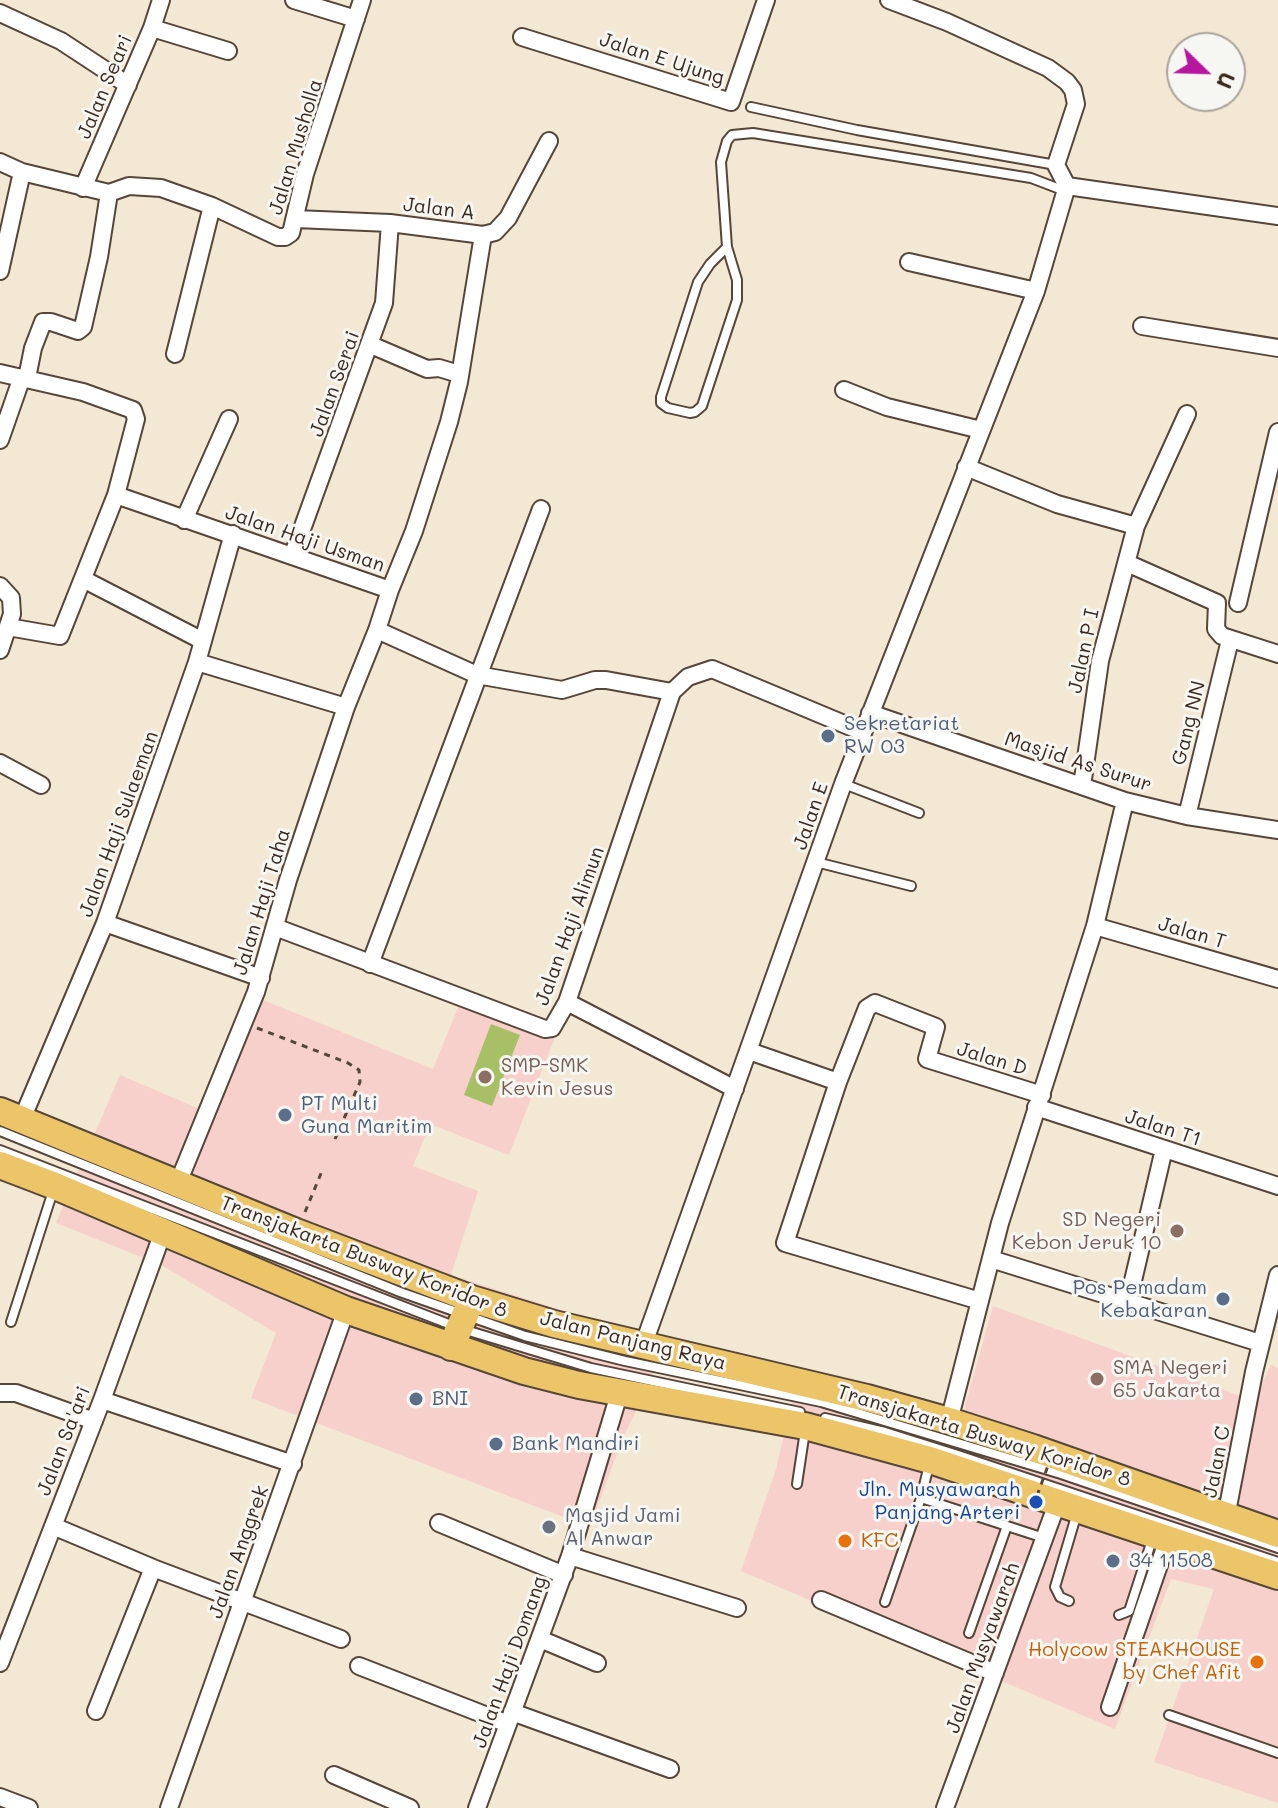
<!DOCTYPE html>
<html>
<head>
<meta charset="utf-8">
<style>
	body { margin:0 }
	#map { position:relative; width:1278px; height:1808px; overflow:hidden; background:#f2e8d3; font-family:Mali,sans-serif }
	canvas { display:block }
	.north { position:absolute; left:1166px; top:32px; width:80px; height:80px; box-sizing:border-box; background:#f6f6f2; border:2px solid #aba49d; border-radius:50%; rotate:113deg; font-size:22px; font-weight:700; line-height:32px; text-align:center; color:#3b2a1e }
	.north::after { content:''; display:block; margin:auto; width:28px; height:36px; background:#b5179e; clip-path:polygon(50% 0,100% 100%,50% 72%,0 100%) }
</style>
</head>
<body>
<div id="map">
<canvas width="1278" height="1808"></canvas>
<div class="north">U</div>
</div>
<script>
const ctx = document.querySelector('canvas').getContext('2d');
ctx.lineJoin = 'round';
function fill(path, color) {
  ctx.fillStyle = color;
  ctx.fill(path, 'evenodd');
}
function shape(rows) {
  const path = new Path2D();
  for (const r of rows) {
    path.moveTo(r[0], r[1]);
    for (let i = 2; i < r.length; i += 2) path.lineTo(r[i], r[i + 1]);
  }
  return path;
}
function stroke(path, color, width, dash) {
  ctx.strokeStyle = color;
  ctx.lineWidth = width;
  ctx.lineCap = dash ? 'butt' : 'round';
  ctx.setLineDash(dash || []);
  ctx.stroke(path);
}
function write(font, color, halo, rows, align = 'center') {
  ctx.font = font + ' Mali,sans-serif';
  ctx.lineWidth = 6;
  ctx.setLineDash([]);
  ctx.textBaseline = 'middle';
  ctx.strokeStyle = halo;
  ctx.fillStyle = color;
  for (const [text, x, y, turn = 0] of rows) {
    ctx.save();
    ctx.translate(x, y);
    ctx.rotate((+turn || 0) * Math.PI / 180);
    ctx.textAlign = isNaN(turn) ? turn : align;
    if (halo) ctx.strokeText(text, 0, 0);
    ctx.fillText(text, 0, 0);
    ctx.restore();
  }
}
const built = shape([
	[258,998,433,1069,461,1000,555,1037,509,1155,430,1124,413,1166,478,1191,451,1275,668,1344,622,1440,590,1527,251,1398,276,1333,161,1265,56,1223,120,1075,209,1113],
	[993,1306,1254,1401,1271,1365,1278,1368,1278,1803,1154,1762,1214,1589,1171,1579,1115,1729,741,1571,776,1469,799,1371,962,1417]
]);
const green = shape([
	[491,1024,520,1035,492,1106,464,1095]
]);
const path = shape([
	[257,1028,348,1063,359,1070,360,1082,335,1139],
	[305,1212,322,1171]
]);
const lane = shape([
	[751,107,857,130,1056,165],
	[727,247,710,264,698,282,661,397,661,403,668,408,690,413,695,412,702,406,737,300,737,280,727,247,721,162,727,141,732,135,753,133,1031,178,1065,191],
	[844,784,919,813],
	[816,862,911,886],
	[0,1131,400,1292,525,1336,625,1361,821,1402,1061,1474,1278,1548],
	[0,1150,459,1328,591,1368,800,1412],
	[11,1322,53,1191],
	[825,1418,885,1432,958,1455,1278,1562],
	[797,1484,805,1431],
	[921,1498,1044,1538],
	[1069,1601,1060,1597,1055,1587,1077,1513],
	[885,1602,921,1498,929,1465],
	[1119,1615,1129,1611,1152,1540],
	[969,1633,1007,1526],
	[1169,1715,1278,1753]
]);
const street = shape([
	[294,0,356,19],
	[889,0,947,22,1048,68,1067,82,1073,90,1076,104,1056,165,1067,186],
	[0,13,61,41,128,85],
	[152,28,228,51],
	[522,37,731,102,766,0],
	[0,162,22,172],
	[1067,186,1278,216],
	[83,188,152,28,161,0],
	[296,219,390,223,483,235,495,232,508,218,549,141],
	[909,262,1036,291],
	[0,271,22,172,109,193,129,186,161,188,212,206,278,237,285,237,291,233,305,174,362,0],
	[1142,326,1278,348],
	[371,345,427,369,439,368,459,374],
	[175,354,212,206],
	[0,373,83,392,133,410,136,419,116,495,390,590,377,630,346,707,288,880,256,992,178,1183],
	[27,378,33,348,43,322,51,322,78,331,83,327,99,257,109,193],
	[844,390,887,407,981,430],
	[0,440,22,377],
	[966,467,1057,504,1136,526,1100,661,1082,786],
	[184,520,229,419],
	[1136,526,1187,414],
	[293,554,384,303,390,223],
	[1127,563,1217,603,1216,629,1222,636,1278,654],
	[83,579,203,641],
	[0,586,11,598,12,614,0,650],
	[390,590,414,531,449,422,459,382,483,235],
	[1238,603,1278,432],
	[8,627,60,636,116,495],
	[377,630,477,675,562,690,595,680,606,680,672,692,688,677,712,669,863,732],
	[197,662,346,707],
	[870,713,1125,801,1187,816,1278,830],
	[0,763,41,785],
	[1187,816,1230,640],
	[105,923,261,978],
	[1095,926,1278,979],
	[275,927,545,1029,552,1028,567,1002,672,692],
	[370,964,541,509],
	[567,1002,735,1089],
	[749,1051,838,1082,867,1008,875,1003,936,1027,927,1059,1042,1095],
	[838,1082,785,1243,980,1301],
	[1036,1107,1278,1186],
	[22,1119,105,923,197,662,233,534],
	[991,1259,1260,1343],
	[1128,1302,1164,1149],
	[643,1346,843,784,1036,291,1067,186],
	[0,1393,16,1393,94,1421],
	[102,1400,293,1464],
	[949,1421,1000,1223,1095,926,1125,801],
	[1226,1517,1254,1372,1278,1275],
	[439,1523,564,1575],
	[53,1526,153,1568,341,1639],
	[570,1556,737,1608],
	[821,1600,995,1673],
	[540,1639,597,1663],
	[0,1663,102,1400,163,1232],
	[359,1666,508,1724],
	[1110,1707,1168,1539],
	[96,1711,153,1568],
	[512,1712,670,1769],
	[334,1775,410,1808],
	[0,1797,29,1808],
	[169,1808,346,1310],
	[477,1808,570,1556,620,1391],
	[945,1808,1058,1501]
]);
const primary = shape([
	[0,1111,296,1232,472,1299,554,1324,867,1398,949,1421,1033,1448,1278,1534],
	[0,1165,55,1186,346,1310,524,1371,579,1385,805,1426,930,1460,1278,1576],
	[451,1347,472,1299]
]);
const pathBridge = shape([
	[1033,1507,1054,1449]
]);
const markers = [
	[828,736,8,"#5c6f8a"],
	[485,1077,8,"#8d6e63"],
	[285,1115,8,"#5c6f8a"],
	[1177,1231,8,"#8d6e63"],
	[1223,1299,8,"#5c6f8a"],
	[1097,1379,8,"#8d6e63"],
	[416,1399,8,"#5c6f8a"],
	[496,1444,8,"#5c6f8a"],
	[1036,1502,8,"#1a4fb4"],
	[549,1527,8,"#6b7280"],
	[845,1541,8,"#e8710a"],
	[1113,1561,8,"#5c6f8a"],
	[1257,1662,8,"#e8710a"]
];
const streetNames = [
	["Jalan E Ujung",662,59,18],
	["Jalan Seari",105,87,-67],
	["Jalan Musholla",296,147,-73],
	["Jalan A",439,209,7],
	["Jalan Serai",335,384,-70],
	["Jalan Haji Usman",305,539,19],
	["Jalan P I",1084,651,-78],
	["Gang NN",1189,723,-76],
	["Masjid As Surur",1078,762,18],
	["Jalan E",811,816,-71],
	["Jalan Haji Sulaeman",119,824,-70],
	["Jalan Haji Taha",262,902,-73],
	["Jalan Haji Alimun",570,926,-70],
	["Jalan T",1192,933,16],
	["Jalan D",992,1059,17],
	["Jalan T1",1163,1128,18],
	["Transjakarta Busway Koridor 8",364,1257,21],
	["Jalan Panjang Raya",633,1341,14],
	["Transjakarta Busway Koridor 8",984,1436,17],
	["Jalan Sa'ari",64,1441,-69],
	["Jalan C",1217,1462,-79],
	["Jalan Anggrek",239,1552,-70],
	["Jalan Musyawarah",983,1648,-70],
	["Jalan Haji Domang",510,1662,-70]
];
const serviceNames = [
	["Sekretariat",844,724],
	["RW 03",844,747],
	["PT Multi",301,1104],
	["Guna Maritim",301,1127],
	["Pos Pemadam",1207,1288,"right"],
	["Kebakaran",1207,1311,"right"],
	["BNI",432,1399],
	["Bank Mandiri",512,1444],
	["34 11508",1129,1561]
];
const educationNames = [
	["SMP-SMK",501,1066],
	["Kevin Jesus",501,1089],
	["SD Negeri",1161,1220,"right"],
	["Kebon Jeruk 10",1161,1243,"right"],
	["SMA Negeri",1113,1368],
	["65 Jakarta",1113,1391]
];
const transitNames = [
	["Jln. Musyawarah",1020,1490],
	["Panjang Arteri",1020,1513]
];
const worshipNames = [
	["Masjid Jami",565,1516],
	["Al Anwar",565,1539]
];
const foodNames = [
	["KFC",861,1541],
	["Holycow STEAKHOUSE",1241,1650,"right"],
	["by Chef Afit",1241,1673,"right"]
];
fill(built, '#f7d0cb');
fill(green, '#a7c066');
stroke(lane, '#564639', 12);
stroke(street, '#564639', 20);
stroke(primary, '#564639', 30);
stroke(path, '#564639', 3, [6, 6]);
stroke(lane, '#fff', 8);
stroke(street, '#fff', 16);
stroke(primary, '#edc569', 26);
stroke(pathBridge, '#564639', 3, [6, 6]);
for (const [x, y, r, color] of markers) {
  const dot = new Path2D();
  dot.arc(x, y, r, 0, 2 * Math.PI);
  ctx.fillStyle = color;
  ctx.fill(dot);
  stroke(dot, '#f6f6f2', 3);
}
write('20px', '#3b2a1e', '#f6f6f2', streetNames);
write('20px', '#4e5e75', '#f6f6f2', serviceNames, 'left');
write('20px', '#785e54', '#f6f6f2', educationNames, 'left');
write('20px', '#164399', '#f6f6f2', transitNames, 'right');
write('20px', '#5b616d', '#f6f6f2', worshipNames, 'left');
write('20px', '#c56008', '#f6f6f2', foodNames, 'left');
</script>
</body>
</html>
